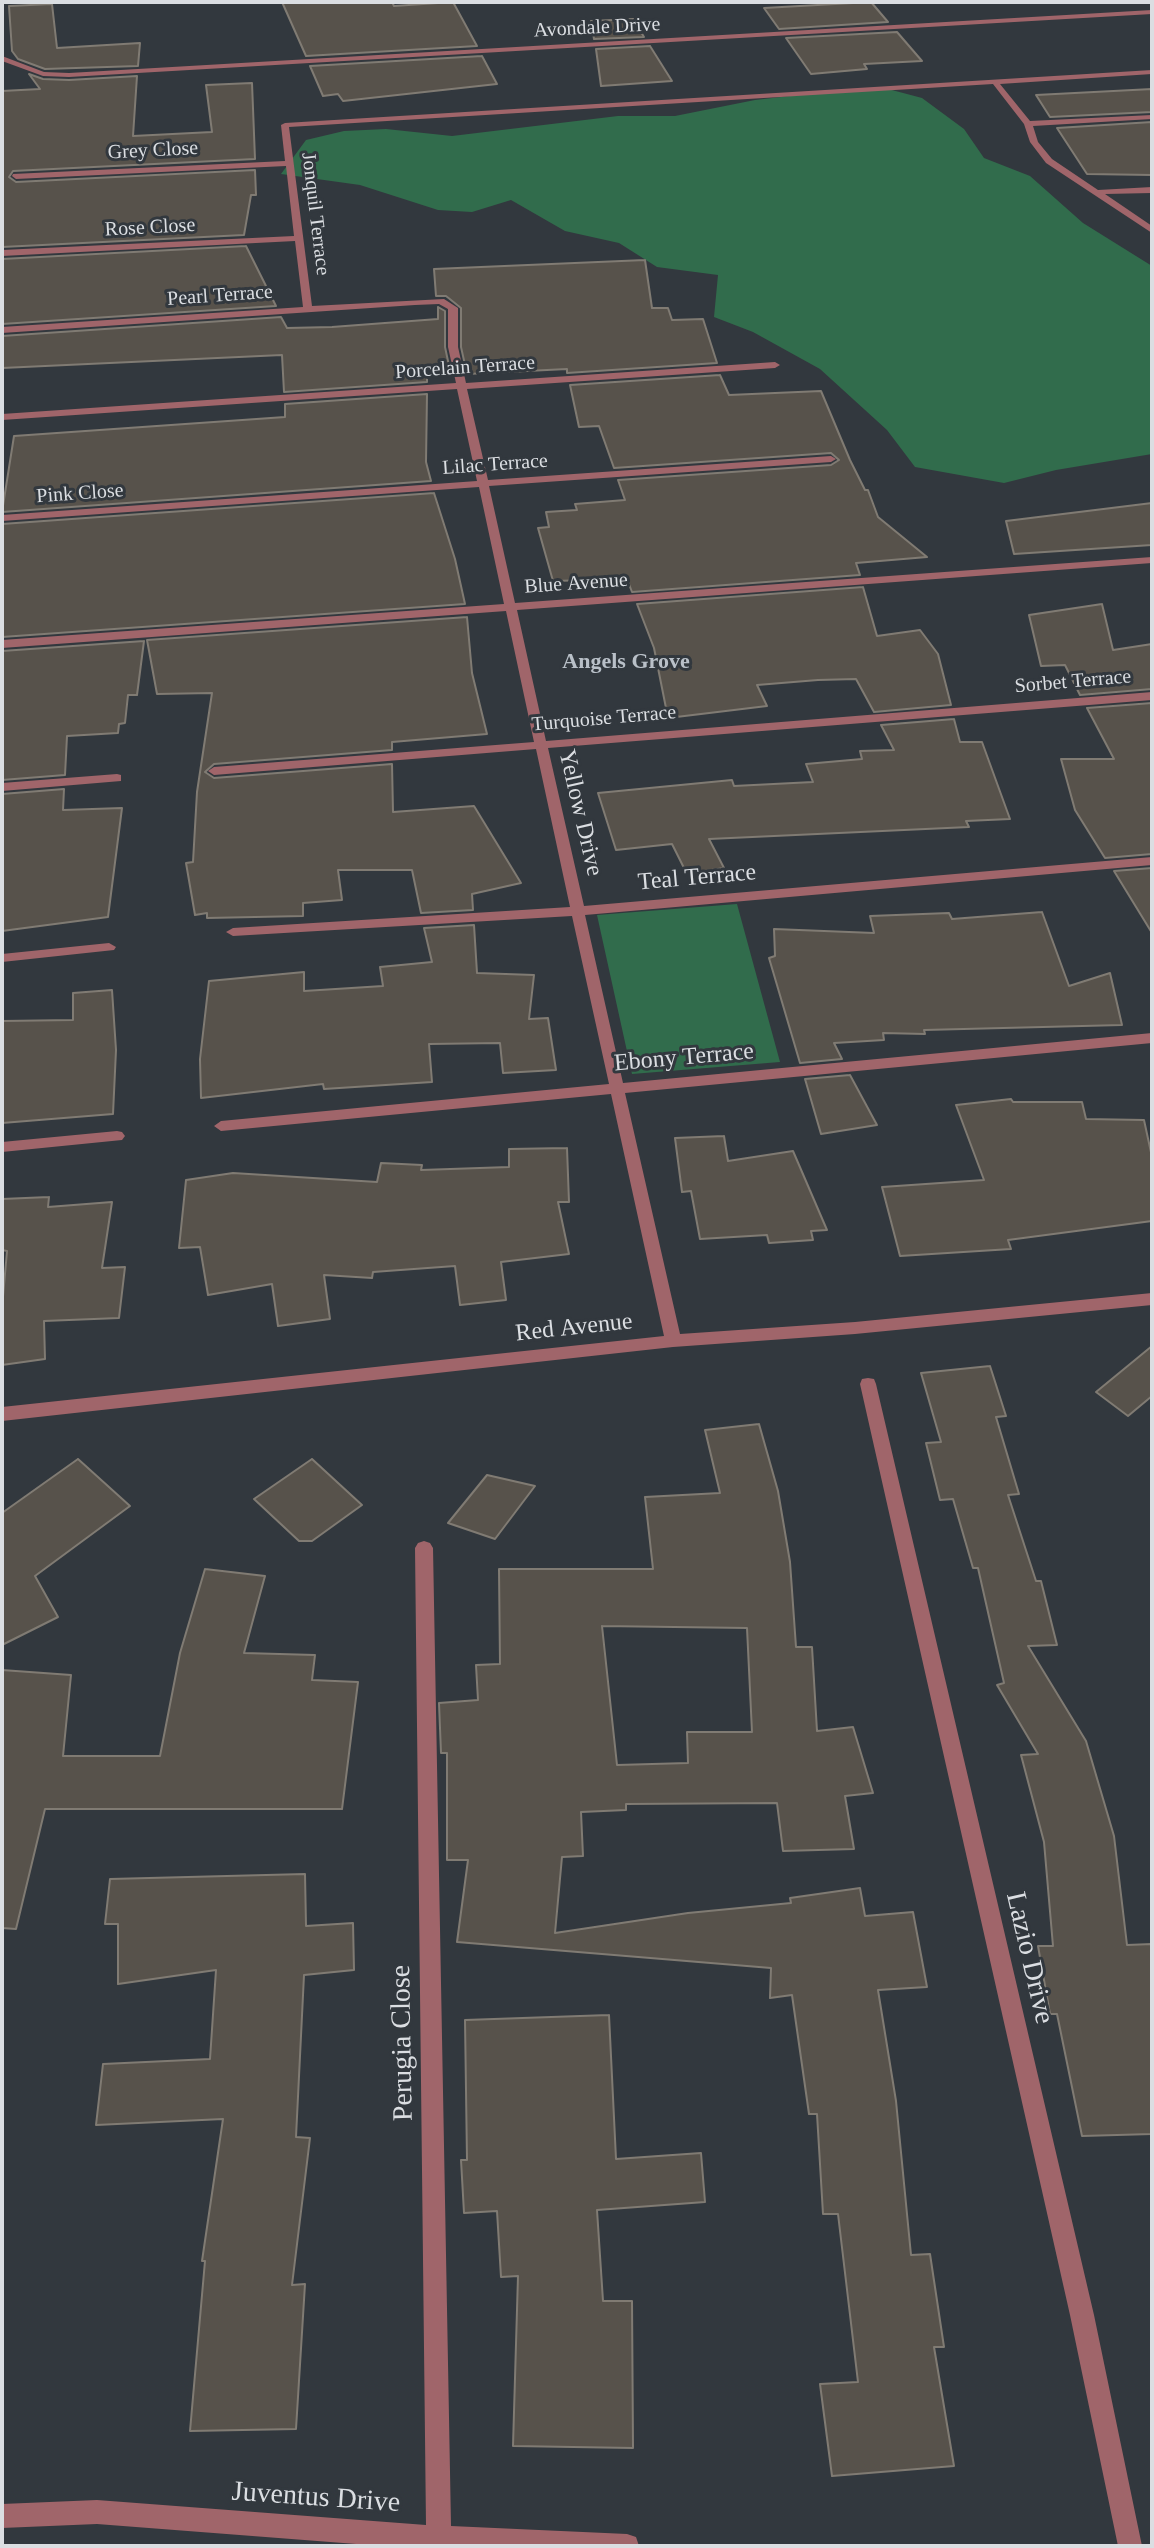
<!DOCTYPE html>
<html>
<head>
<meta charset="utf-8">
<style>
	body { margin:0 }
	#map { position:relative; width:1154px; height:2548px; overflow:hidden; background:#32383e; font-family:Georgia,serif }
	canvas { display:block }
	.frame { position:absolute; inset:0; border:4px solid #dbdee2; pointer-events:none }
</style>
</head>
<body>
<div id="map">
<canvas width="1154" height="2548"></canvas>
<div class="frame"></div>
</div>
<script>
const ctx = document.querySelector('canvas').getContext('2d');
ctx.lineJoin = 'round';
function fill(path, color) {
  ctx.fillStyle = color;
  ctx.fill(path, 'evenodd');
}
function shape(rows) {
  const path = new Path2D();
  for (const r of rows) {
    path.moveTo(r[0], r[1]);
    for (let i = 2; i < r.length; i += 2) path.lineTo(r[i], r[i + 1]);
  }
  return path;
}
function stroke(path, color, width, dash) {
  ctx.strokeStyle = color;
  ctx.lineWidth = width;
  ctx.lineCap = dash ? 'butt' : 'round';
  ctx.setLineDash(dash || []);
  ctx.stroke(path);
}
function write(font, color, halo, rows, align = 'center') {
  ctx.font = font + ' Georgia,serif';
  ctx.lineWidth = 6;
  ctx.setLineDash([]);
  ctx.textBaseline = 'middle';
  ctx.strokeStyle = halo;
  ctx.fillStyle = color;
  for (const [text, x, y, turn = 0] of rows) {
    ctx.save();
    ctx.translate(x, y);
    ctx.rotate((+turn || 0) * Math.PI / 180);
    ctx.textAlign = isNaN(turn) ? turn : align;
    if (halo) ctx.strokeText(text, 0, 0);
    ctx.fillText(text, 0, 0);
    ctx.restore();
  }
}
const green = shape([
	[888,89,922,98,964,129,984,158,1030,176,1083,223,1152,266,1152,454,1056,470,1004,483,915,467,887,430,820,369,753,332,714,317,718,275,657,267,619,243,565,231,511,200,472,212,438,210,360,185,281,174,306,140,344,131,386,129,452,136,618,116,675,116,755,100,816,93],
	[737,904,780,1062,632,1074,597,915]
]);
const building = shape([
	[282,2,392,2,394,6,453,2,477,46,306,56,282,2],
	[871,2,888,22,779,29,764,8,871,2],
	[52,4,57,48,140,43,138,66,45,69,18,59,12,51,9,6,52,4],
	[633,19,644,37,594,39,591,21,633,19],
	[897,32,922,61,864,64,867,69,811,74,786,38,897,32],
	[650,46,672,81,601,86,596,49,650,46],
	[482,56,497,84,343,101,338,94,323,96,310,66,482,56],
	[29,74,43,79,69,80,137,76,133,136,212,132,206,85,252,83,255,159,13,171,9,177,16,182,255,170,256,195,251,195,244,235,2,247,2,91,40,89,29,74],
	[1152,89,1152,112,1050,117,1036,95,1152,89],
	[1152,122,1152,175,1087,174,1057,128,1152,122],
	[246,246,276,306,2,324,2,259,246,246],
	[645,260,652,308,668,308,672,320,703,319,717,363,567,373,567,369,467,374,461,347,461,308,446,296,436,296,434,269,645,260],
	[438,307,445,311,445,347,451,375,427,376,427,382,284,392,282,355,2,368,2,336,281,317,287,328,332,327,438,319,438,307],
	[720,375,729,395,821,391,850,460,865,490,868,490,878,517,927,557,856,563,860,575,632,592,627,579,553,581,538,528,549,527,546,512,577,510,575,504,625,500,618,480,831,465,839,460,831,453,614,468,599,426,579,427,570,385,720,375],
	[427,394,426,462,431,481,2,512,14,436,285,417,285,404,427,394],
	[434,493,455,559,465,604,2,637,2,524,434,493],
	[1152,503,1152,545,1014,554,1006,521,1152,503],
	[863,587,877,636,920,630,938,654,951,705,874,712,856,679,818,680,757,685,767,706,668,718,654,648,637,604,863,587],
	[1102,604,1113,650,1152,644,1152,689,1080,695,1065,665,1041,666,1029,615,1102,604],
	[467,617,472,673,487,734,392,742,392,750,214,764,205,772,214,778,392,764,393,812,474,806,521,883,472,894,473,910,421,913,412,870,338,870,342,900,303,903,303,916,207,918,207,913,195,915,186,863,193,862,197,792,212,693,157,694,147,640,467,617],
	[144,641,137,695,128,695,125,723,119,724,118,733,67,736,65,775,2,780,2,651,144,641],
	[1152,703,1152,854,1105,858,1075,810,1061,759,1114,759,1087,708,1152,703],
	[954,719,960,742,982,742,1010,819,966,821,969,827,709,839,724,868,687,874,672,844,616,850,598,793,732,780,734,786,813,782,806,764,862,759,860,751,894,750,881,725,954,719],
	[64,789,63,810,122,808,108,917,2,931,2,794,64,789],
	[1152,868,1152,933,1114,871,1152,868],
	[1042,912,1069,986,1110,973,1122,1025,924,1030,925,1034,883,1033,884,1040,834,1043,842,1059,800,1063,769,958,775,956,774,929,874,933,870,916,949,913,952,919,1042,912],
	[474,925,477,973,534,975,529,1019,548,1018,556,1070,503,1073,500,1043,429,1044,432,1082,324,1089,323,1084,201,1098,200,1059,209,981,304,972,304,991,383,986,380,967,432,962,424,928,474,925],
	[112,990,116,1050,113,1114,2,1123,2,1021,73,1020,73,993,112,990],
	[850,1075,877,1125,821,1134,805,1079,850,1075],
	[1011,1099,1013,1102,1082,1102,1086,1119,1144,1120,1152,1157,1152,1221,1008,1240,1011,1249,900,1256,882,1187,984,1180,956,1105,1011,1099],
	[724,1136,728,1161,793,1151,827,1230,811,1231,813,1240,769,1243,767,1235,700,1239,691,1191,682,1192,675,1138,724,1136],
	[567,1148,569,1202,558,1202,569,1254,501,1262,506,1300,460,1305,455,1266,373,1272,372,1278,324,1275,330,1319,278,1326,272,1284,208,1295,200,1247,179,1248,186,1180,233,1173,377,1182,381,1163,422,1165,421,1170,509,1167,509,1149,567,1148],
	[49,1197,48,1207,112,1202,102,1268,125,1267,119,1318,44,1321,45,1359,2,1365,2,1308,7,1251,2,1250,2,1199,49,1197],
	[1152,1346,1152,1396,1128,1416,1096,1392,1152,1346],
	[990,1366,1006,1416,996,1417,1019,1494,1008,1495,1036,1581,1041,1581,1057,1645,1028,1646,1086,1741,1114,1836,1127,1945,1152,1944,1152,2134,1082,2136,1057,2014,1050,2014,1038,1946,1053,1946,1044,1842,1021,1755,1038,1754,997,1685,1004,1683,978,1568,973,1568,953,1499,940,1500,926,1443,941,1442,921,1373,990,1366],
	[759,1424,778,1491,790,1562,796,1647,812,1647,817,1731,853,1727,873,1793,845,1796,854,1849,783,1851,777,1803,626,1804,626,1810,581,1812,583,1856,562,1857,555,1933,688,1913,791,1903,790,1898,860,1888,865,1916,913,1912,927,1987,878,1990,896,2101,911,2255,930,2254,944,2347,934,2347,954,2466,832,2476,820,2384,858,2382,838,2214,823,2214,817,2114,809,2114,792,1995,770,1998,771,1968,457,1942,468,1860,447,1860,447,1753,441,1753,439,1703,478,1700,476,1665,500,1664,499,1569,653,1569,645,1497,720,1493,705,1430,759,1424],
	[602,1626,747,1628,752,1732,687,1732,688,1763,617,1765,602,1626],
	[78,1459,130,1506,35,1576,58,1617,2,1645,2,1513,78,1459],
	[312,1459,362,1505,312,1541,299,1541,254,1499,312,1459],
	[487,1475,535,1486,495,1539,448,1523,487,1475],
	[205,1569,265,1576,244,1653,315,1655,312,1680,358,1682,342,1809,45,1809,16,1929,2,1928,2,1670,71,1675,63,1756,160,1756,180,1653,205,1569],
	[305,1874,306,1926,353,1923,354,1970,304,1975,296,2137,310,2138,292,2285,305,2284,296,2429,190,2431,205,2261,202,2261,223,2119,96,2125,103,2064,210,2059,216,1970,118,1984,118,1924,105,1924,110,1879,305,1874],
	[609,2015,616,2159,701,2153,705,2202,597,2210,603,2301,632,2301,633,2448,513,2446,518,2276,501,2277,497,2211,464,2213,461,2160,467,2160,465,2020,609,2015]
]);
const minor = shape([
	[1152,10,1152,14,69,77,43,76,2,61,2,56,44,72,69,73,1152,10],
	[1152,70,1152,74,1000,84,1030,121,1152,115,1152,119,1033,126,1038,142,1052,159,1098,190,1152,187,1152,193,1105,194,1152,226,1152,233,1046,163,1030,142,1024,124,993,84,289,127,312,306,444,299,458,308,458,347,466,383,775,362,780,365,775,368,467,389,488,480,831,456,836,459,831,462,489,486,515,603,1152,557,1152,563,517,610,546,741,1152,692,1152,700,548,748,584,906,1152,857,1152,865,585,915,623,1083,1152,1033,1152,1043,625,1093,680,1334,855,1322,1152,1293,1152,1305,855,1334,673,1347,2,1421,2,1407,664,1336,611,1094,221,1131,214,1126,221,1121,609,1084,572,916,233,936,226,932,233,928,570,907,536,749,214,775,208,771,214,767,534,742,506,611,2,648,2,640,504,604,479,487,2,521,2,515,477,481,457,389,2,420,2,414,456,383,448,347,448,309,439,304,415,305,2,333,2,327,303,307,295,241,2,256,2,250,294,236,286,166,16,179,12,176,13,174,285,161,281,125,285,123,1152,70],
	[117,774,121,775,121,781,2,791,2,783,117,774],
	[109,943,116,947,114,950,2,962,2,954,109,943],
	[117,1131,122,1132,125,1136,122,1140,2,1152,2,1142,117,1131],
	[868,1378,874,1379,876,1384,1094,2315,1142,2546,1118,2546,1070,2315,860,1384,862,1379,868,1378],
	[424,1541,430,1543,433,1548,451,2526,627,2534,636,2537,639,2546,382,2546,97,2524,2,2528,2,2504,97,2500,426,2525,415,1548,418,1543,424,1541]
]);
const farStreetnames = [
	["Avondale Drive",597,28,-3],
	["Grey Close",153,151,-3],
	["Jonquil Terrace",315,214,83],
	["Rose Close",150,228,-3],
	["Pearl Terrace",220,296,-4],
	["Porcelain Terrace",465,368,-4],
	["Lilac Terrace",495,465,-4],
	["Pink Close",80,494,-4],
	["Blue Avenue",576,584,-4],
	["Sorbet Terrace",1073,682,-5],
	["Turquoise Terrace",604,719,-5]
];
const farNeighbourhoodnames = [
	["Angels Grove",626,662]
];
const streetNames = [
	["Yellow Drive",580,813,77],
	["Teal Terrace",697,878,-5],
	["Ebony Terrace",684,1058,-5],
	["Red Avenue",574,1328,-6]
];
const nearStreetnames = [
	["Lazio Drive",1029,1958,77],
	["Perugia Close",403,2043,-91],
	["Juventus Drive",316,2498,4]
];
fill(green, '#316c4c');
fill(building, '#57524b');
stroke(building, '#807b73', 2);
fill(minor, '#a0656a');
write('20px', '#dbdee2', '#32383e', farStreetnames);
write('bold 22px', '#b9c0c8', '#32383e', farNeighbourhoodnames);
write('24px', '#dbdee2', '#32383e', streetNames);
write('28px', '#dbdee2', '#32383e', nearStreetnames);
</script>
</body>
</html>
